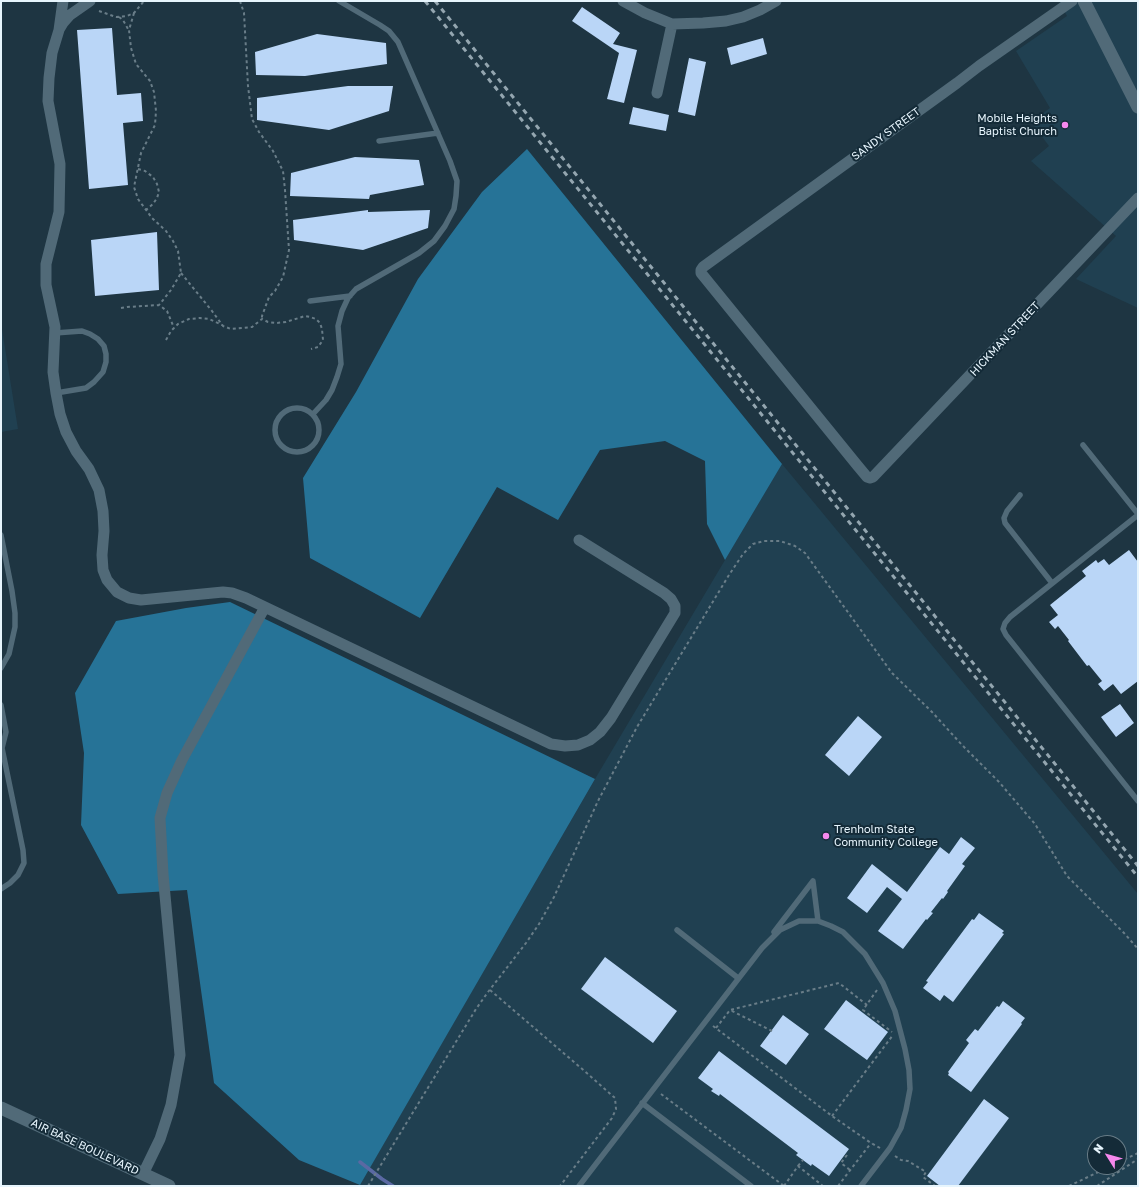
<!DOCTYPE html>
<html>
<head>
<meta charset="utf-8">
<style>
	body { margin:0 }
	#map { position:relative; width:1139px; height:1187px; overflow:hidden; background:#1e3542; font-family:"Golos Text",sans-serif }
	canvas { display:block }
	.frame { position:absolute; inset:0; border:2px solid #e7f5fd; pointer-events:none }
	.north { position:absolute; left:1087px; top:1135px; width:40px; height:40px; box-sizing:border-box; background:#142b38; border:1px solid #687c87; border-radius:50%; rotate:307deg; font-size:11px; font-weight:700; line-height:16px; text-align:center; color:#e7f5fd }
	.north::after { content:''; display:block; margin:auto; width:14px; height:18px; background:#f688ed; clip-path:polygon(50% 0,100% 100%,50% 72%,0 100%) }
</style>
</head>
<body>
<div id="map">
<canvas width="1139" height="1187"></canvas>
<div class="frame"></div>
<div class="north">N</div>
</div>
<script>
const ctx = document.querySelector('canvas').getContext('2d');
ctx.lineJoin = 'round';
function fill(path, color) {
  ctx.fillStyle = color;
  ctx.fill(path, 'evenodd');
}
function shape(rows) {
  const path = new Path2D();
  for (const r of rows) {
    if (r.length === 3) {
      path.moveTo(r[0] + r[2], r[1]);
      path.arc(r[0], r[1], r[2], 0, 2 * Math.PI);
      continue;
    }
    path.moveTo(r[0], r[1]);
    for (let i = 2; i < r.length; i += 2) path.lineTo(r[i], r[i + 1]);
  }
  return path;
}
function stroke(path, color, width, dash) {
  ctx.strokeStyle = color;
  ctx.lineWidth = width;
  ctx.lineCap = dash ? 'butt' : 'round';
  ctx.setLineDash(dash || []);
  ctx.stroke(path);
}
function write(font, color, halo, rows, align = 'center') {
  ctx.font = font + ' "Golos Text",sans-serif';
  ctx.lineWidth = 4;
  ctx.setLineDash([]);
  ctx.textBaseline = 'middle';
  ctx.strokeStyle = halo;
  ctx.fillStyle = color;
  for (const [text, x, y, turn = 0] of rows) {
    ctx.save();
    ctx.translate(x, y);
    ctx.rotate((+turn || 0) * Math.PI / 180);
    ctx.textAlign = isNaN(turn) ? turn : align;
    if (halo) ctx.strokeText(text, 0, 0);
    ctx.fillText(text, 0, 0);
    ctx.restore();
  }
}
const built = shape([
	[1059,1,1138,1,1138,308,1076,279,1116,236,1031,161,1049,146,1031,122,1050,108,1016,51,1067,16],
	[1,323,18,429,1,432],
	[782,464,1138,894,1138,1186,359,1186,595,779],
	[1095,1143,1119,1143,1119,1167,1095,1167]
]);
const forest = shape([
	[527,149,782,464,725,560,707,524,705,461,665,441,600,450,558,520,497,487,420,618,310,558,303,478,356,392,418,279,482,192],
	[230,602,595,779,360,1185,299,1160,214,1083,187,890,118,894,81,825,84,753,75,693,116,621,186,608]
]);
const stream = shape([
	[360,1162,382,1179,393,1186]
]);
const building = shape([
	[582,7,620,33,613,44,637,50,624,103,607,99,619,53,572,21],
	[112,28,117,95,141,93,143,121,123,123,128,185,89,189,77,30],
	[317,34,386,43,387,64,305,76,256,75,255,52],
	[763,38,767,54,731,65,727,48],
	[689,58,706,62,695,116,678,112],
	[348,86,393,86,389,111,329,130,257,120,257,98],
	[633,107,669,115,666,131,629,124],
	[355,157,419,160,424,185,370,195,369,199,290,196,291,173],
	[368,210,368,212,430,210,428,228,363,250,294,240,293,220],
	[157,232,159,290,95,296,91,240],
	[1129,550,1138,562,1138,681,1121,694,1113,684,1104,691,1098,684,1102,681,1089,665,1087,666,1068,641,1069,640,1058,626,1055,629,1049,622,1058,615,1050,605,1086,576,1082,571,1096,560,1098,563,1104,559,1109,565],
	[1120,704,1134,723,1116,737,1101,717],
	[858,716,882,737,849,776,825,755],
	[961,837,975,848,962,864,965,866,947,891,948,892,943,899,942,898,931,912,933,913,927,920,926,919,903,949,878,931,902,899,887,887,867,913,847,898,872,864,907,892,940,847,949,854],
	[979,913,1004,931,1002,933,1004,934,953,1002,944,995,940,1001,923,988,928,982,926,981,972,919,974,920],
	[605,957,677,1011,653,1043,581,989],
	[846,1000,888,1032,867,1060,824,1029],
	[1003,1001,1025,1018,1021,1023,1022,1024,971,1092,948,1075,949,1073,948,1072,969,1043,966,1040,975,1029,978,1031,997,1006,999,1007],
	[783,1015,809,1034,786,1065,760,1046],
	[719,1051,849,1149,829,1176,812,1164,811,1166,796,1155,798,1153,720,1094,719,1096,711,1091,713,1089,698,1078],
	[984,1099,1009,1118,958,1186,940,1186,927,1176]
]);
const path = shape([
	[240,1,244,13,248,86,252,119,259,132,273,151,283,171,285,190,289,250,283,277,275,291,269,297,262,316,262,319],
	[99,11,116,17,127,16,134,13,144,1],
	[134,13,129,30,131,48,136,64,150,81,154,92,156,111,155,125,141,153,134,187,138,199,152,218,166,231,173,241,178,251,181,273,171,290,159,305],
	[119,17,123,20,128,29],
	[138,169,145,171,153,177,157,184,159,192,157,198,153,204,146,210],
	[181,273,212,311,223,326,231,329,252,327,262,319,268,322,276,323,286,322,305,316,310,317,316,319,320,323,322,329,323,340,318,347,311,349],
	[121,308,127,307,159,305,167,311,174,328],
	[166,340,171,331,178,324,189,319,200,318,209,319,222,325],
	[490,990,581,1068,615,1098,616,1109,612,1118,560,1186],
	[877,990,863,1010,892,1032],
	[713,1026,832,1116,871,1143,880,1148],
	[716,1028,730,1010],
	[772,1031,730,1010,839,983,867,1005],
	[661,1094,784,1186],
	[832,1116,893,1035],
	[847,1155,841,1163,850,1170],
	[895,1156,901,1160,908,1161,926,1172,923,1177,935,1186],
	[1119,1162,1138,1153],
	[798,1166,803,1160],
	[368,1186,476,1009,488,992,526,943,539,924,554,897,598,801,637,727,729,575,743,554,753,544,764,541,780,541,795,546,805,553,892,673,932,712,962,745,999,782,1035,824,1067,876,1124,933,1138,949],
	[784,1186,798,1166,823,1186],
	[838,1186,871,1143],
	[1069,1186,1109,1167],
	[1097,1186,1138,1159]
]);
const service = shape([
	[379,141,438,133],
	[310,301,350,296],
	[55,333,82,331,90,334,98,339,104,346,106,354,106,362,103,372,94,382,86,388,56,393],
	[297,430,22],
	[313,414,326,400,332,390,337,377,341,364,338,326,342,311,348,298,356,289,419,253,434,241,445,226,454,209,456,196,457,181,450,161,398,42,389,31,380,25,339,1],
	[1083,445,1138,514],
	[1020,495,1007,511,1004,518,1005,523,1052,583],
	[1138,515,1010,617,1005,623,1003,629,1006,635,1138,801],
	[1,535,12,591,15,613,15,627,9,654,1,668],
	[1,705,6,732,2,748,23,850,24,863,18,875,10,883,1,889],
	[677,930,738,978],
	[774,932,813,881,818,921],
	[642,1103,751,1186],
	[579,1186,762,948,780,930,799,921,818,921,831,926,843,932,865,954,883,983,895,1011,905,1049,909,1070,910,1089,906,1110,901,1128,890,1148,861,1186]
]);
const minor = shape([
	[63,1,59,30,52,53,49,78,48,101,60,164,59,212,46,264,46,285,55,327,53,372,56,393,60,414,66,432,76,451,89,469,99,490,103,511,104,531,102,555,103,570,107,580,117,592,129,598,141,600,223,592,232,593,246,598,551,744,565,746,578,745,590,740,600,732,611,718,675,613,675,606,671,599,664,593,579,540],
	[623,1,645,13,672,24,703,23,726,21,743,17,760,10,776,1],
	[1072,1,979,66,957,83,703,267,701,270,701,273,857,465,867,477,870,478,873,477,1138,198],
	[60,28,63,23,70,15,90,1],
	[657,93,672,24],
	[143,1174,160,1139,171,1105,180,1055,163,874,160,818,167,793,182,760,265,607]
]);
const tertiary = shape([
	[1084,1,1138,107],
	[1,1108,169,1186]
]);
const rail = shape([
	[425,1,1138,877],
	[435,1,1138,866]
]);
const markers = [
	[1065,125,4,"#f688ed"],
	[826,836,4,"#f688ed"]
];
const poiNames = [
	["Mobile Heights",1057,119],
	["Baptist Church",1057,132],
	["Trenholm State",834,830,"left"],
	["Community College",834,843,"left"]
];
const streetNames = [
	["SANDY STREET",886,134,-36],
	["HICKMAN STREET",1005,339,-47],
	["AIR BASE BOULEVARD",85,1147,25]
];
fill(built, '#204051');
fill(forest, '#267397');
stroke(stream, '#5a69a3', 3.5);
fill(building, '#bad6f7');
stroke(path, '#697d88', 2, [3, 3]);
stroke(service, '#516a78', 5.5);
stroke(minor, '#516a78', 11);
stroke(tertiary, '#516a78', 13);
stroke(rail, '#94a6b0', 3, [5, 5]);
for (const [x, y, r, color] of markers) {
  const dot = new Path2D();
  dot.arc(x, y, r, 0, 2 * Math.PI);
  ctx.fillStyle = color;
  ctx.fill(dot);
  stroke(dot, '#142b38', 1.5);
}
write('11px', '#e7f5fd', '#142b38', poiNames, 'right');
write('11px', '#e7f5fd', '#142b38', streetNames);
</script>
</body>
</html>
